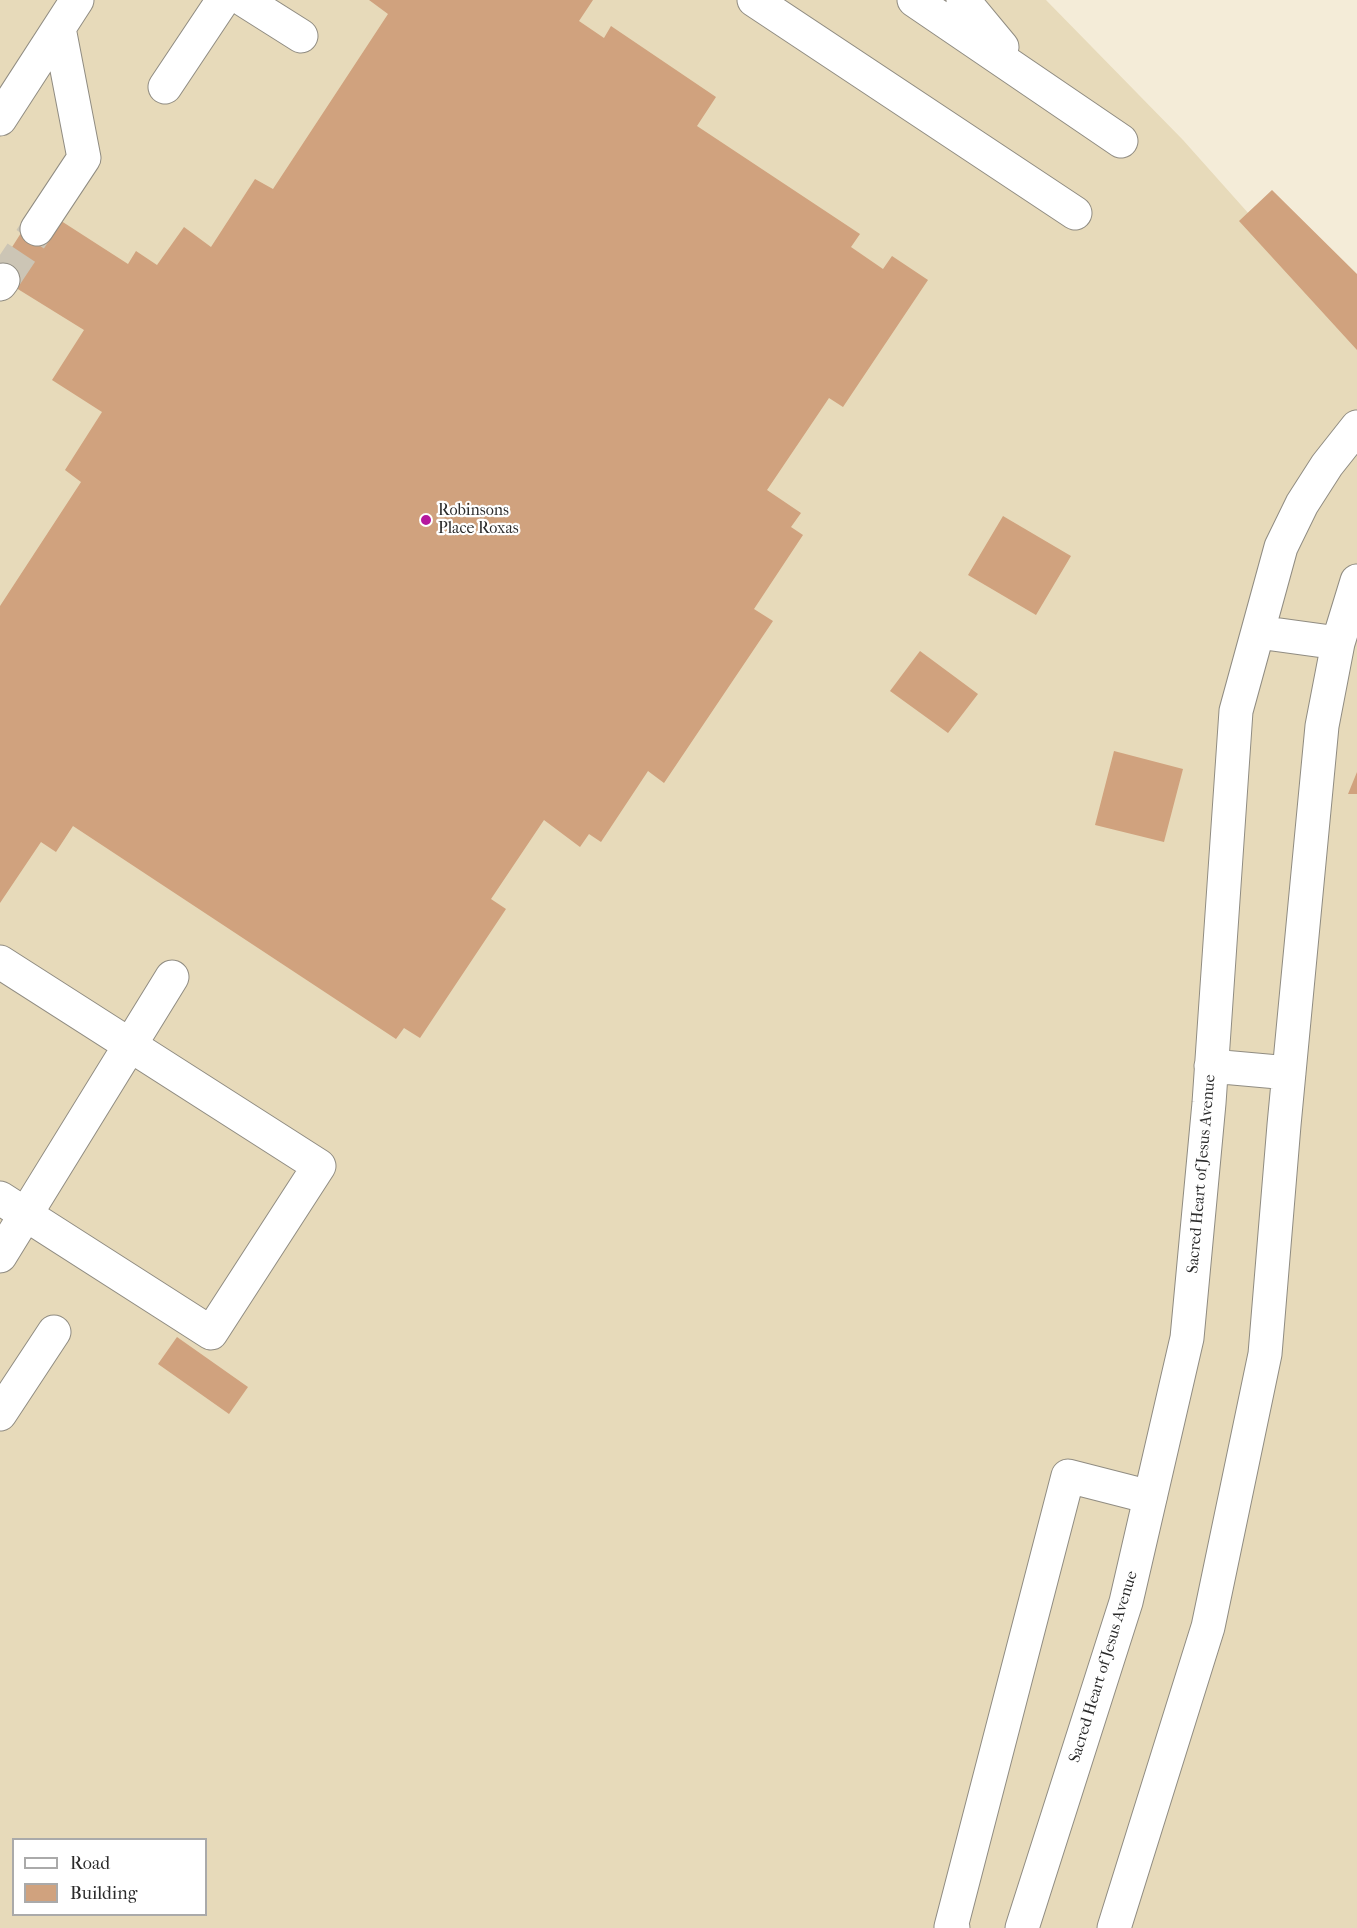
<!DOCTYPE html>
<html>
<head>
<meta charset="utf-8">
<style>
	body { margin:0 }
	#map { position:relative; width:1357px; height:1928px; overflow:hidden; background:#f4ecd8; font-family:"IM FELL French Canon",serif }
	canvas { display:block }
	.legend { position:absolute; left:12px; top:1838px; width:195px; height:78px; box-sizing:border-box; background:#fff; border:2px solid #aaa; margin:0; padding:8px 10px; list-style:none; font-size:18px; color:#2b2b2b }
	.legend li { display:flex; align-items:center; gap:12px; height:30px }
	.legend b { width:30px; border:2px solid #aaa }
</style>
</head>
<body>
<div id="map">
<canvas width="1357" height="1928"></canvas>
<ul class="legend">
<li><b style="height:8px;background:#fff"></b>Road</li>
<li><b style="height:16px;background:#d0a27e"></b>Building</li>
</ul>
</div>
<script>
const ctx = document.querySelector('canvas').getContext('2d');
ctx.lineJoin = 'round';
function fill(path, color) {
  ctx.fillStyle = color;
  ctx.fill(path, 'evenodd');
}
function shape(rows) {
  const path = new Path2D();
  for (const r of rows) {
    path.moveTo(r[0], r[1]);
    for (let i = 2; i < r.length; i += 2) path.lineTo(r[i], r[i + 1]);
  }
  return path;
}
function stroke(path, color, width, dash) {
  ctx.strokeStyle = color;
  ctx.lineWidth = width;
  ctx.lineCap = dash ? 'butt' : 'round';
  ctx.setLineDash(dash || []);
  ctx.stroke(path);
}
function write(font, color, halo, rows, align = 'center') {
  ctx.font = font + ' "IM FELL French Canon",serif';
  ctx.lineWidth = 4.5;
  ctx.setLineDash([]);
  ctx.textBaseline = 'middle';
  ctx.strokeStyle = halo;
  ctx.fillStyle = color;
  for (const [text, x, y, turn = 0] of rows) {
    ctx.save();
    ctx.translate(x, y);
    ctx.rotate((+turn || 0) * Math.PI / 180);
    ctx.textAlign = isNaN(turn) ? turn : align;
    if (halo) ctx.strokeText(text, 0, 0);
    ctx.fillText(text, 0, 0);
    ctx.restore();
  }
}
const built = shape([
	[0,0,1046,0,1183,140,1357,335,1357,1928,0,1928],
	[14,1840,206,1840,206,1914,14,1914]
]);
const building = shape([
	[369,0,593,0,579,21,604,38,611,26,716,97,697,126,860,234,851,247,883,269,892,256,928,280,843,407,829,398,767,490,801,513,791,527,803,535,754,609,773,621,664,783,648,771,601,842,589,834,580,847,544,820,491,899,506,909,420,1038,404,1028,396,1039,73,826,56,852,41,842,0,903,0,606,81,482,65,470,102,412,52,380,84,330,0,278,0,266,28,222,55,217,128,264,136,251,157,265,184,227,211,247,255,179,273,189,388,14],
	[1272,190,1357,274,1357,350,1239,221],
	[1003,516,1071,556,1036,615,968,575],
	[920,651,978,694,948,733,890,691],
	[1114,751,1183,769,1164,842,1095,825],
	[1357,772,1357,794,1348,794],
	[177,1337,248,1387,229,1414,158,1364]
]);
const minorTunnel = shape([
	[3,280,37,229]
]);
const minor = shape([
	[244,0,301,36],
	[754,0,1075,213],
	[914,0,1121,141],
	[963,0,1002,47],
	[165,87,223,0],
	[0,119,77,0],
	[37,229,84,158,59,28],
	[0,284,3,280],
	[0,962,319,1166,211,1333,0,1198],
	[0,1256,172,977],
	[0,1414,54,1332],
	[953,1928,951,1927,1068,1476,1150,1497]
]);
const major = shape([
	[1258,632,1338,643],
	[1211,1066,1289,1073],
	[1022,1928,1126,1602,1187,1338,1209,1103,1236,711,1281,547,1302,504,1327,465,1357,427],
	[1114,1928,1208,1627,1265,1354,1284,1125,1322,726,1338,643,1357,581]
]);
const markers = [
	[426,520,6,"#b5179e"]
];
const poiNames = [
	["Robinsons",438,511],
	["Place Roxas",438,529]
];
const streetNames = [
	["Sacred Heart of Jesus Avenue",1202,1174,-85],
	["Sacred Heart of Jesus Avenue",1104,1667,-73]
];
fill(built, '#e7daba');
fill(building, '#d0a27e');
stroke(minorTunnel, '#ccc5b5', 33, [33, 16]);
stroke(minor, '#908c82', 35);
stroke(major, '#908c82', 35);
stroke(minor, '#fff', 33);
stroke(major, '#fff', 33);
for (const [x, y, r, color] of markers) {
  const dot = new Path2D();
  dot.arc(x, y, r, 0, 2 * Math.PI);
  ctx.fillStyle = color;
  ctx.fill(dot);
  stroke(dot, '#fff', 2);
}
write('16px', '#2b2b2b', '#fff', poiNames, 'left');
write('16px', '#2b2b2b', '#fff', streetNames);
</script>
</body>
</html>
